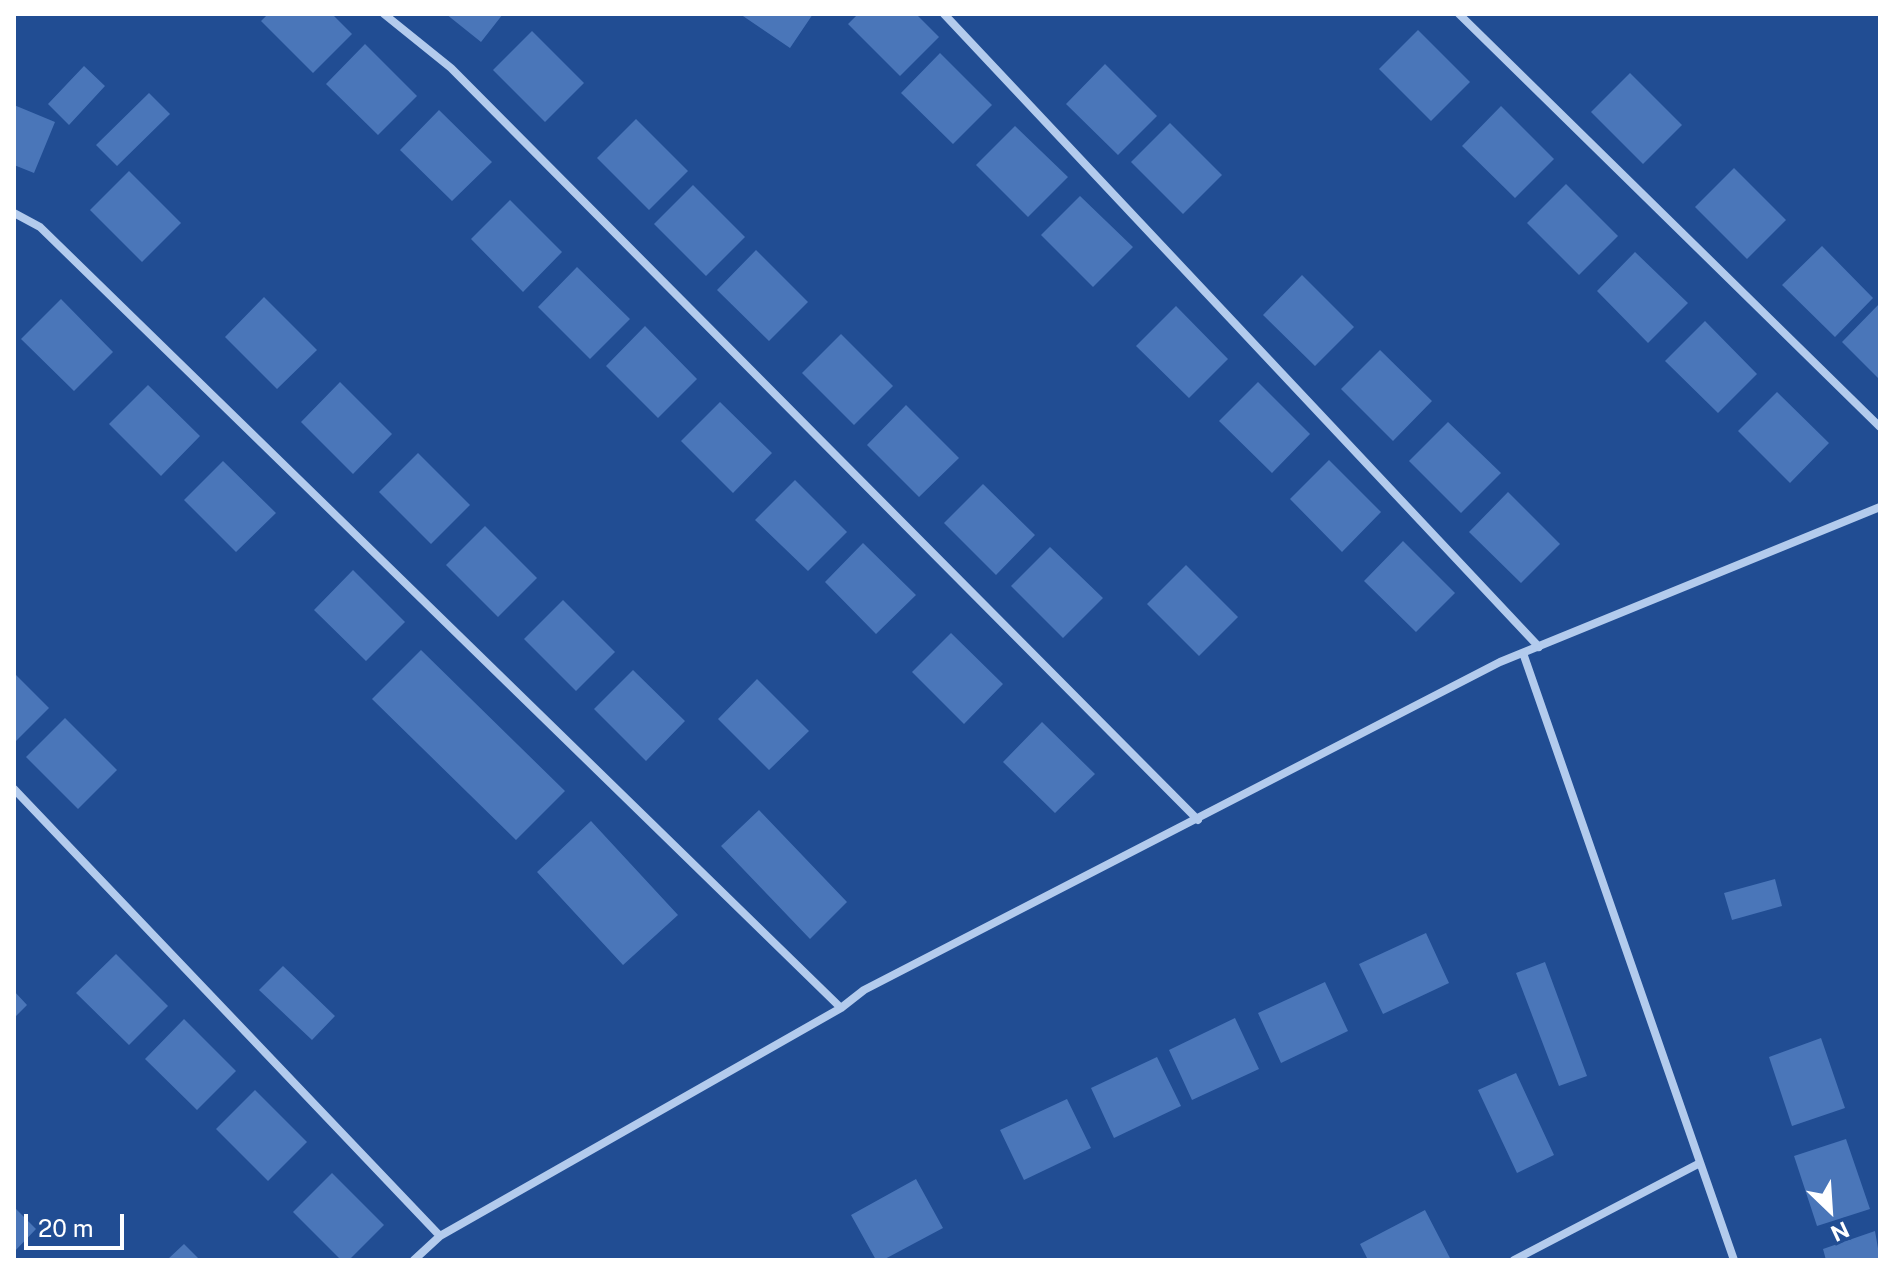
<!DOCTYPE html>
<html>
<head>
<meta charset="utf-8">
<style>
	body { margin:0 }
	#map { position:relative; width:1894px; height:1274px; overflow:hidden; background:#214d93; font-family:"Public Sans",sans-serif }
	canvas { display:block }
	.frame { position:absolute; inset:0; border:16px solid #fff; pointer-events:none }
	.north { position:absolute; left:1790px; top:1170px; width:80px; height:80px; -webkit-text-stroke:6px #214d93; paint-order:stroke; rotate:155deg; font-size:22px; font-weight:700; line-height:32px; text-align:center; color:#fff }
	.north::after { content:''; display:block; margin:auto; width:28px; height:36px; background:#fff; clip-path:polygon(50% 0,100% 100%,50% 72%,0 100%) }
	.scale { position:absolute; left:24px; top:1214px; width:100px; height:36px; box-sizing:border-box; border:4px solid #fff; border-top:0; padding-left:10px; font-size:24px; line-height:28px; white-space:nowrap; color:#fff; -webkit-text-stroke:6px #214d93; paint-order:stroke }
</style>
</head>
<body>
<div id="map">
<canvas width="1894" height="1274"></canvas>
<div class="frame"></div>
<div class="north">N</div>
<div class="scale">20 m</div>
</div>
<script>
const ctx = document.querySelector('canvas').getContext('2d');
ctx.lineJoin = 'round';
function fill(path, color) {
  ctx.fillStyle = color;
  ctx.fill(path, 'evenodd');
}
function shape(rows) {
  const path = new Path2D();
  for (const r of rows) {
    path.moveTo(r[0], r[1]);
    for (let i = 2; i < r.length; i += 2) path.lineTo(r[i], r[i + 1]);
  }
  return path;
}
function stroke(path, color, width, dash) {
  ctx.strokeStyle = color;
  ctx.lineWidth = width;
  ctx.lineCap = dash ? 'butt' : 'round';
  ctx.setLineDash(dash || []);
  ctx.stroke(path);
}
const building = shape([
	[268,14,332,14,352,34,313,73,261,21],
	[446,14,503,14,481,42],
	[740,14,813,14,790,48],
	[858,14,916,14,939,37,900,76,848,24],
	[1418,30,1470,82,1431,121,1379,69],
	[532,31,584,83,545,122,493,70],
	[365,44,417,96,378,135,326,84],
	[940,53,992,105,953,144,901,93],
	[1105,64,1157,116,1118,155,1066,104],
	[84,66,105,86,69,125,48,104],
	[1630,73,1682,125,1643,164,1591,112],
	[149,93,170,114,117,166,96,145],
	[14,105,55,122,34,173,14,165],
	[1501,106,1554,159,1515,198,1462,146],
	[439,110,492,162,452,201,400,150],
	[636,119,688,171,649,210,597,158],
	[1170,123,1222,175,1183,214,1131,162],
	[1015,126,1068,177,1028,217,976,165],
	[1734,168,1786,220,1747,259,1695,207],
	[129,171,181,223,142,262,90,210],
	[1566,184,1618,236,1579,275,1527,223],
	[693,185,745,237,706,276,654,224],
	[1080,196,1133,247,1093,287,1041,235],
	[510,200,562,252,523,292,471,239],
	[1822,246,1873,298,1835,337,1782,285],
	[756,250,808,302,769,341,717,290],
	[1635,252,1688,303,1648,343,1597,291],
	[577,267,630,319,590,359,538,307],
	[1302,275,1354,327,1315,366,1263,315],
	[264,297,317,350,277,389,225,337],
	[61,299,113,352,74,391,21,339],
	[1880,303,1880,380,1842,342],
	[1176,306,1228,359,1189,398,1136,346],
	[1705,321,1757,374,1718,413,1665,361],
	[645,326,697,379,658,418,606,366],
	[841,334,893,386,854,425,802,373],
	[1380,350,1432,401,1393,441,1341,389],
	[340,382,392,434,353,474,301,422],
	[1258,382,1310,434,1272,473,1219,421],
	[148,385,200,436,161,476,109,424],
	[1777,392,1829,443,1790,483,1738,431],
	[720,402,772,453,733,493,681,441],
	[906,405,959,458,919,497,867,445],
	[1448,422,1501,473,1461,513,1409,461],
	[418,453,470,505,431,544,379,492],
	[1329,460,1381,512,1342,552,1290,499],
	[223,461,276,513,236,552,184,500],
	[795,480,847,532,808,571,755,520],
	[983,484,1035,535,996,575,944,523],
	[1508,492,1560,544,1521,583,1469,532],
	[485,526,537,578,498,617,446,565],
	[1403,541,1455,593,1416,632,1364,581],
	[863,543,916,595,876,634,825,582],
	[1050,547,1103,598,1063,638,1011,586],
	[1186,565,1238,617,1199,656,1147,604],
	[353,570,405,622,366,661,314,610],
	[563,600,615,652,576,691,524,639],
	[951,633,1003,684,964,724,912,672],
	[421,650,565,791,516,840,372,699],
	[633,670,685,721,646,761,594,709],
	[14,673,49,708,14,743],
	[757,679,809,731,769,770,718,719],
	[65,718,117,770,78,809,26,757],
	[1042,722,1095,774,1055,813,1003,762],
	[759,810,847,902,810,939,721,846],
	[591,821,678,915,623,965,537,872],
	[1775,879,1782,906,1732,920,1724,893],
	[1426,933,1449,983,1383,1014,1359,964],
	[116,954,168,1006,129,1045,76,993],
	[1545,962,1587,1076,1559,1086,1516,973],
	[283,966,335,1016,312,1040,259,990],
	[1325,982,1348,1031,1281,1063,1258,1013],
	[14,991,27,1005,14,1018],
	[1235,1018,1259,1069,1192,1100,1169,1050],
	[184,1019,236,1071,197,1110,145,1059],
	[1821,1038,1845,1108,1792,1126,1769,1057],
	[1157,1057,1181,1106,1114,1138,1091,1088],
	[1516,1073,1554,1155,1517,1173,1478,1090],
	[255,1090,307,1142,268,1181,216,1129],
	[1067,1099,1091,1148,1024,1180,1000,1130],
	[1846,1139,1870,1209,1817,1226,1794,1156],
	[332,1173,384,1225,349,1260,341,1260,293,1212],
	[916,1179,943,1228,883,1260,876,1260,851,1215],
	[14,1207,36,1229,14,1252],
	[1425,1210,1451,1260,1368,1260,1360,1244],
	[1875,1231,1880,1260,1826,1260,1823,1249],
	[184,1244,200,1260,167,1260]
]);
const street = shape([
	[384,14,451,68,1198,820],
	[944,14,1539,647],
	[1459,14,1880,427],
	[14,213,40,227,841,1008],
	[1523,653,1734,1260],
	[14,789,440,1236],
	[414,1260,440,1236,841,1008,864,990,1500,662,1880,507],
	[1514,1260,1700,1163]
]);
fill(building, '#4a76b9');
stroke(street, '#b3cbed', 8);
</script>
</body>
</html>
